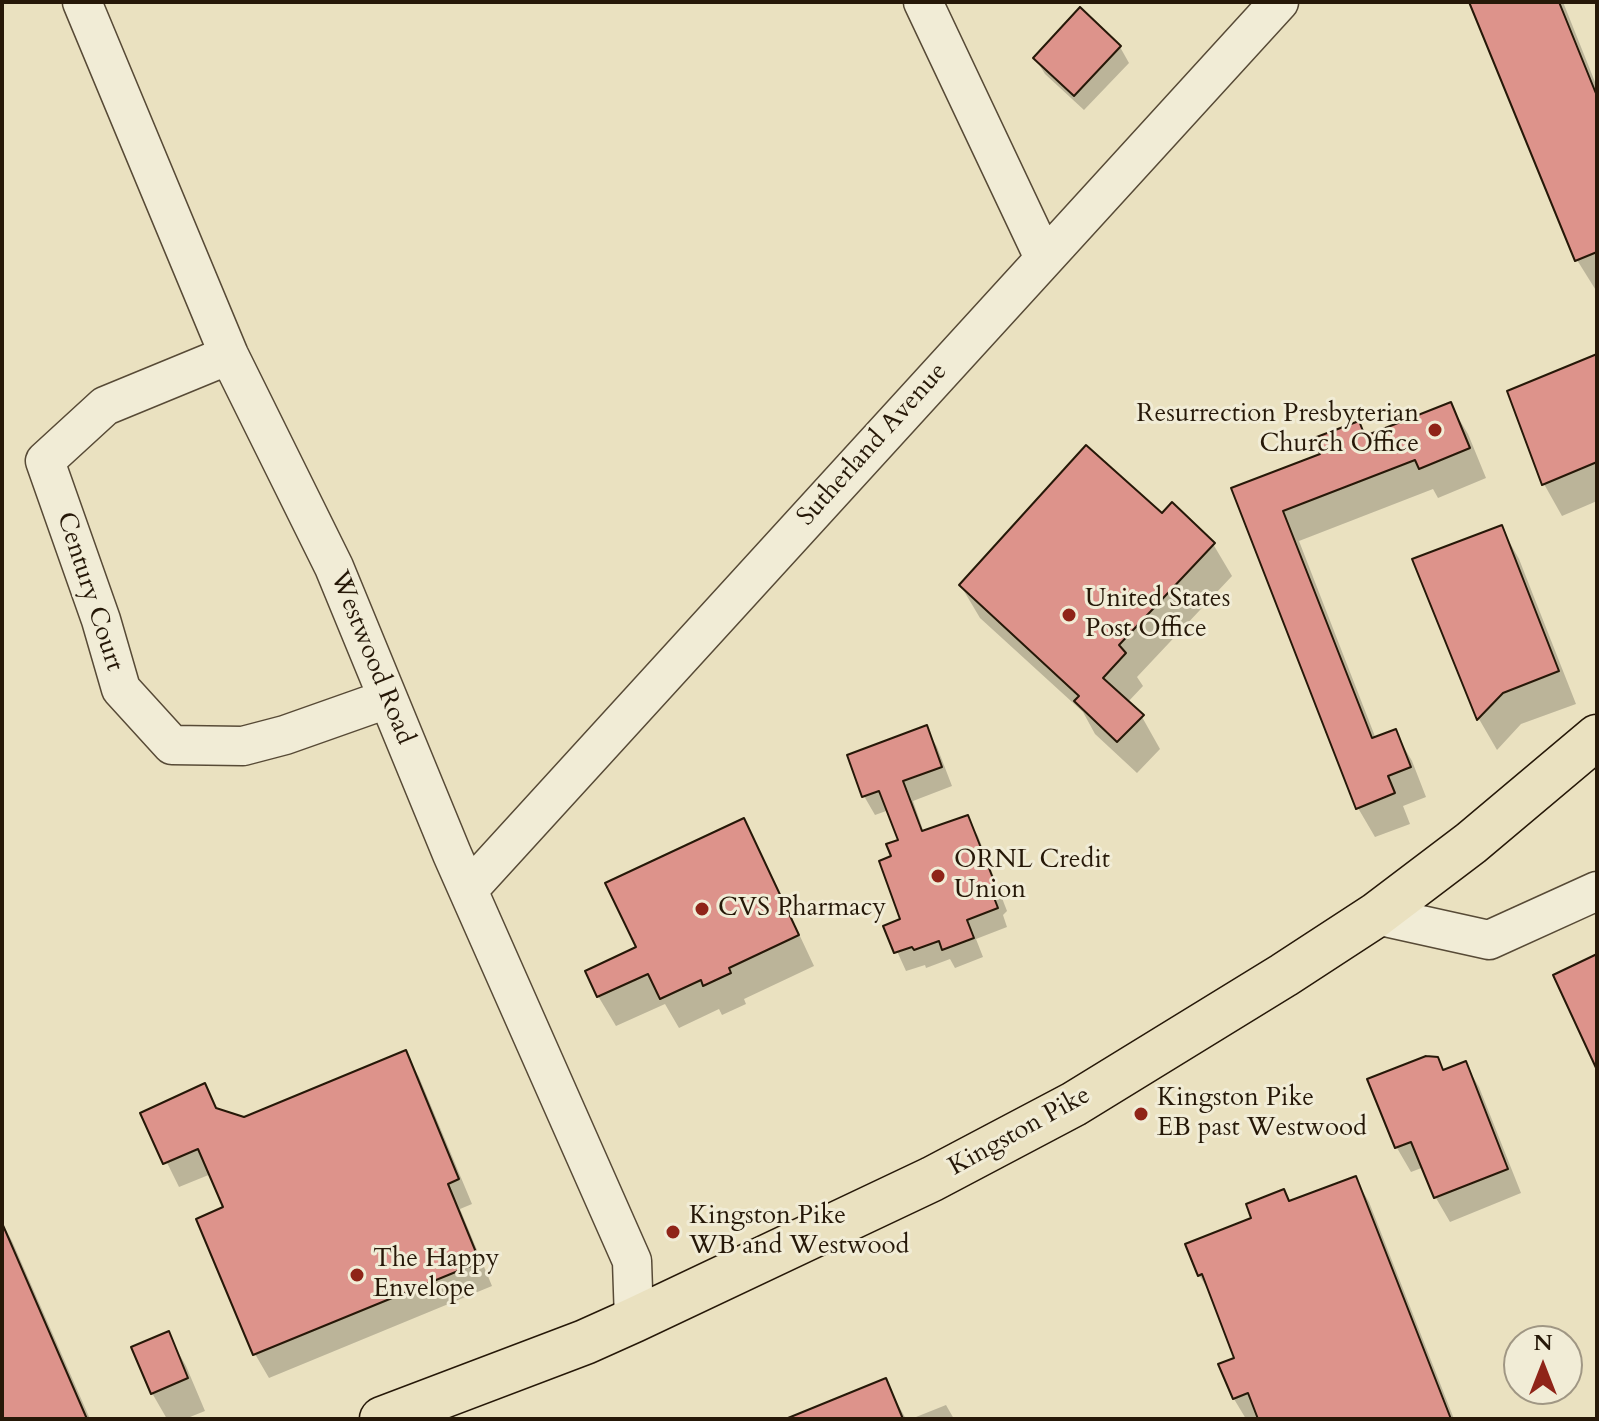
<!DOCTYPE html>
<html>
<head>
<meta charset="utf-8">
<style>
	body { margin:0 }
	#map { position:relative; width:1599px; height:1421px; overflow:hidden; background:#eae1c0; font-family:Cardo,serif }
	canvas { display:block }
	.frame { position:absolute; inset:0; border:4px solid #261808; pointer-events:none }
	.north { position:absolute; left:1503px; top:1325px; width:80px; height:80px; box-sizing:border-box; background:#f1ecd6; border:2px solid #a09784; border-radius:50%; rotate:0deg; font-size:22px; font-weight:700; line-height:32px; text-align:center; color:#261808 }
	.north::after { content:''; display:block; margin:auto; width:28px; height:36px; background:#8f2418; clip-path:polygon(50% 0,100% 100%,50% 72%,0 100%) }
</style>
</head>
<body>
<div id="map">
<canvas width="1599" height="1421"></canvas>
<div class="frame"></div>
<div class="north">N</div>
</div>
<script>
const ctx = document.querySelector('canvas').getContext('2d');
ctx.lineJoin = 'round';
function fill(path, color) {
  ctx.fillStyle = color;
  ctx.fill(path, 'evenodd');
}
function shape(rows) {
  const path = new Path2D();
  for (const r of rows) {
    path.moveTo(r[0], r[1]);
    for (let i = 2; i < r.length; i += 2) path.lineTo(r[i], r[i + 1]);
  }
  return path;
}
function stroke(path, color, width, dash) {
  ctx.strokeStyle = color;
  ctx.lineWidth = width;
  ctx.lineCap = dash ? 'butt' : 'round';
  ctx.setLineDash(dash || []);
  ctx.stroke(path);
}
function write(font, color, halo, rows, align = 'center') {
  ctx.font = font + ' Cardo,serif';
  ctx.lineWidth = 6;
  ctx.setLineDash([]);
  ctx.textBaseline = 'middle';
  ctx.strokeStyle = halo;
  ctx.fillStyle = color;
  for (const [text, x, y, turn = 0] of rows) {
    ctx.save();
    ctx.translate(x, y);
    ctx.rotate((+turn || 0) * Math.PI / 180);
    ctx.textAlign = isNaN(turn) ? turn : align;
    if (halo) ctx.strokeText(text, 0, 0);
    ctx.fillText(text, 0, 0);
    ctx.restore();
  }
}
const shadow = shape([
	[1472,2,1563,2,1597,87,1597,292,1577,260],
	[1120,47,1129,63,1084,110,1045,74,1035,58],
	[1597,356,1597,501,1562,516,1544,484],
	[1450,404,1468,434,1486,478,1438,498,1433,489,1299,541,1376,739,1395,732,1412,761,1426,797,1403,806,1410,824,1375,837,1358,808,1234,489,1323,455,1358,423,1366,437],
	[1162,516,1213,544,1232,576,1137,677,1143,686,1127,703,1142,717,1160,749,1137,773,1095,734,1083,712,980,618,961,586],
	[1501,527,1519,559,1576,704,1521,724,1497,750,1479,719,1415,560],
	[926,728,937,747,952,786,913,801,924,833,967,818,978,836,1007,911,1003,915,1007,927,976,939,983,957,955,968,950,959,926,968,925,965,906,971,886,927,903,920,893,858,901,841,889,810,875,815,864,796],
	[743,821,760,851,814,966,744,999,746,1004,722,1015,719,1009,679,1028,665,1004,616,1026,598,996],
	[405,1053,419,1077,472,1204,460,1209,492,1286,269,1378,255,1354,226,1209,211,1174,179,1187,143,1114,204,1086,219,1111,244,1119],
	[1465,1063,1479,1087,1521,1193,1450,1222,1436,1198,1424,1167,1411,1172,1397,1148,1370,1080,1444,1072],
	[1355,1178,1369,1202,1454,1419,1246,1419,1234,1399,1221,1365,1237,1359,1214,1299,1199,1275,1290,1203],
	[2,1223,12,1241,90,1419,2,1419],
	[168,1334,186,1366,205,1411,185,1419,167,1419,152,1393],
	[885,1381,906,1419,790,1419],
	[946,1405,954,1419,911,1419]
]);
const building = shape([
	[1469,2,1559,2,1597,96,1597,252,1575,261,1469,2],
	[1080,7,1121,46,1074,96,1033,58,1080,7],
	[1597,354,1597,462,1542,485,1507,391,1597,354],
	[1451,402,1470,448,1419,469,1415,460,1283,511,1372,738,1396,729,1411,767,1388,776,1395,793,1356,809,1231,488,1320,454,1314,438,1359,421,1365,436,1451,402],
	[1086,445,1162,513,1172,502,1215,543,1119,645,1126,653,1103,678,1144,715,1117,742,1074,701,1079,696,959,585,1086,445],
	[1502,525,1559,671,1503,693,1477,720,1412,559,1502,525],
	[927,725,942,767,903,781,922,831,968,815,998,891,993,895,998,908,967,920,974,938,942,950,939,941,914,950,912,947,894,953,883,926,900,919,879,861,891,856,886,844,898,840,879,791,862,797,847,755,927,725],
	[744,818,799,935,729,968,731,973,703,986,701,980,660,999,648,974,597,997,585,971,636,947,605,883,744,818],
	[1597,954,1597,1070,1553,975,1597,954],
	[406,1050,459,1179,448,1184,480,1262,253,1355,196,1219,223,1207,198,1149,163,1164,140,1113,205,1083,216,1108,244,1117,406,1050],
	[1426,1056,1438,1057,1443,1070,1466,1061,1508,1169,1434,1198,1411,1142,1395,1148,1367,1079,1426,1056],
	[1356,1176,1451,1419,1258,1419,1248,1393,1233,1399,1218,1364,1234,1358,1202,1274,1198,1276,1185,1244,1251,1218,1246,1204,1284,1189,1289,1201,1356,1176],
	[2,1223,87,1419,2,1419,2,1223],
	[169,1331,188,1378,151,1394,131,1347,169,1331],
	[886,1378,903,1419,788,1419,788,1418,886,1378]
]);
const minor = shape([
	[82,2,229,355,334,567,452,854,632,1261,634,1320],
	[923,2,1044,258],
	[229,355,105,406,45,461,101,620,121,689,172,745,243,746,285,735,387,699],
	[469,889,1279,2],
	[1376,915,1489,940,1597,891]
]);
const major = shape([
	[382,1419,585,1342,634,1320,932,1179,1074,1104,1284,975,1376,915,1471,843,1597,737]
]);
const markers = [
	[1435,430,8,"#8f2418"],
	[1069,615,8,"#8f2418"],
	[938,876,8,"#8f2418"],
	[702,909,8,"#8f2418"],
	[1141,1114,8,"#8f2418"],
	[673,1232,8,"#8f2418"],
	[357,1275,8,"#8f2418"]
];
const poiNames = [
	["Resurrection Presbyterian",1419,415,"right"],
	["Church Office",1419,445,"right"],
	["United States",1085,600],
	["Post Office",1085,630],
	["ORNL Credit",954,861],
	["Union",954,891],
	["CVS Pharmacy",718,909],
	["Kingston Pike",1157,1099],
	["EB past Westwood",1157,1129],
	["Kingston Pike",689,1217],
	["WB and Westwood",689,1247],
	["The Happy",373,1260],
	["Envelope",373,1290]
];
const streetNames = [
	["Sutherland Avenue",873,445,-48],
	["Century Court",89,592,72],
	["Westwood Road",371,658,68],
	["Kingston Pike",1020,1132,-29]
];
fill(shadow, '#0003');
fill(building, '#dd938b');
stroke(building, '#261808', 2);
stroke(minor, '#574a36', 41);
stroke(major, '#261808', 47);
stroke(minor, '#f1ecd6', 38);
stroke(major, '#eae1c0', 44);
for (const [x, y, r, color] of markers) {
  const dot = new Path2D();
  dot.arc(x, y, r, 0, 2 * Math.PI);
  ctx.fillStyle = color;
  ctx.fill(dot);
  stroke(dot, '#f1ecd6', 3);
}
write('26px', '#261808', '#f1ecd6', poiNames, 'left');
write('26px', '#261808', '#f1ecd6', streetNames);
</script>
</body>
</html>
